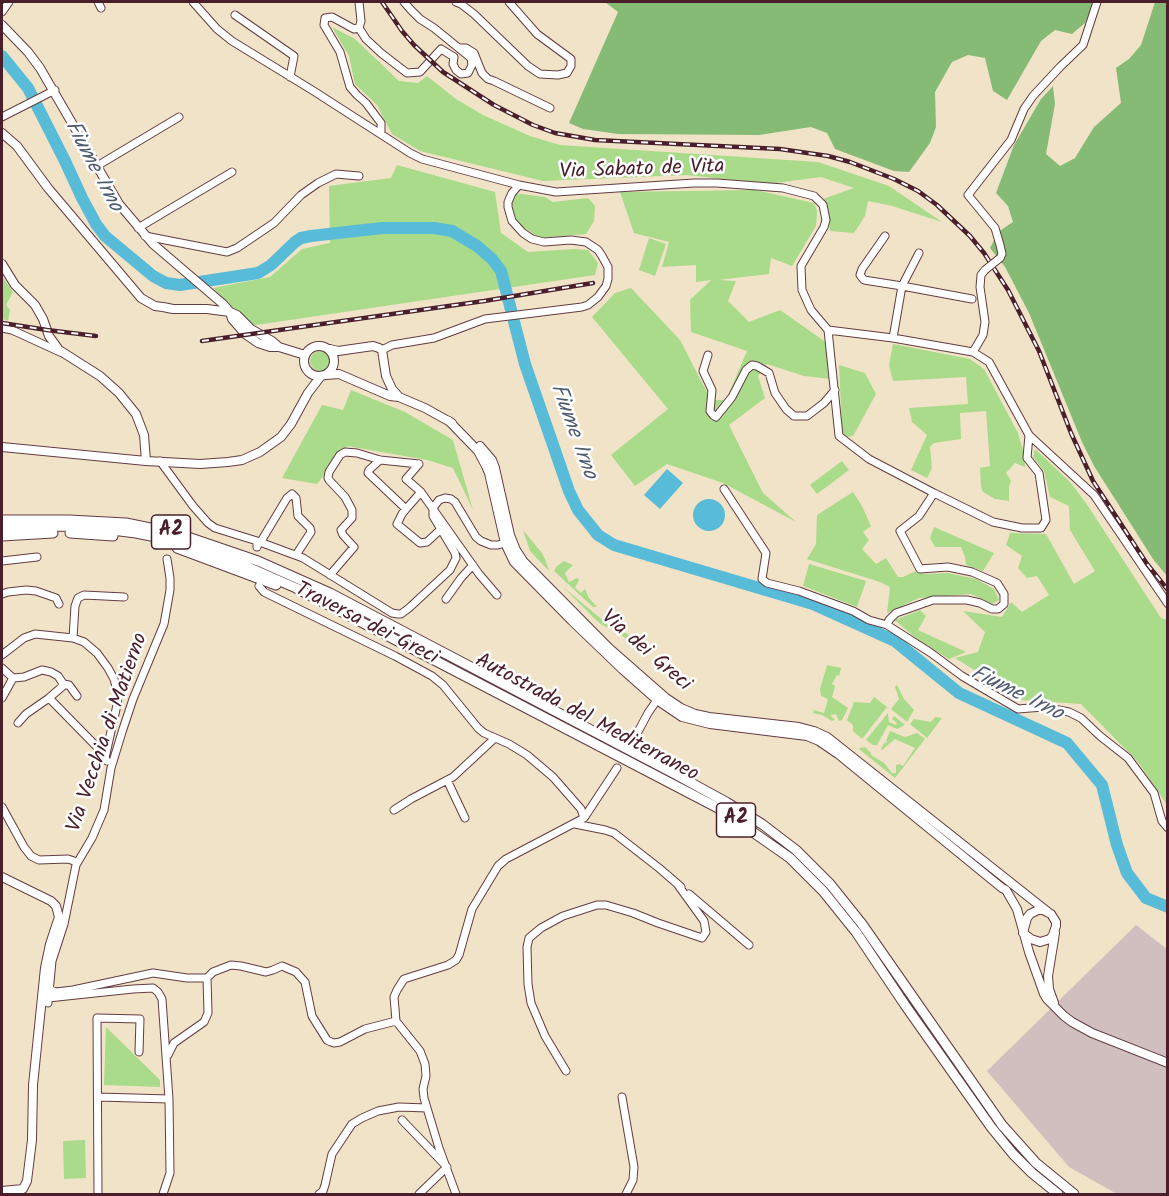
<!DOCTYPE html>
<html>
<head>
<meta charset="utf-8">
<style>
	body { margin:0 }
	#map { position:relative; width:1169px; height:1196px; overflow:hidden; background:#f1e3c7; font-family:Kalam,sans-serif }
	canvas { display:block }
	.frame { position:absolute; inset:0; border:3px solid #4a1f2b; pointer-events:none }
</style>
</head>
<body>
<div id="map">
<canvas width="1169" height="1196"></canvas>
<div class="frame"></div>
</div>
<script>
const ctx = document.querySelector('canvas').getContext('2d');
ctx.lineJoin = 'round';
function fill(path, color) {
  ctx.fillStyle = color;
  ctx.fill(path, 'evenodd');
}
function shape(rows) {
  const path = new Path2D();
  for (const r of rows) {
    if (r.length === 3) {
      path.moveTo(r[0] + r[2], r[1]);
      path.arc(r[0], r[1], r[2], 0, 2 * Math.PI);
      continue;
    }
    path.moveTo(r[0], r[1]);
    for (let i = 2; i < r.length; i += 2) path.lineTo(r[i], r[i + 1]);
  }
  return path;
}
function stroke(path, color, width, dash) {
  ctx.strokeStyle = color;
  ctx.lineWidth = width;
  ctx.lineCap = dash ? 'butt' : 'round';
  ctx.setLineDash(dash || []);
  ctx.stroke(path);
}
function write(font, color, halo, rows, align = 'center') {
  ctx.font = font + ' Kalam,sans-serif';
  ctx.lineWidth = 5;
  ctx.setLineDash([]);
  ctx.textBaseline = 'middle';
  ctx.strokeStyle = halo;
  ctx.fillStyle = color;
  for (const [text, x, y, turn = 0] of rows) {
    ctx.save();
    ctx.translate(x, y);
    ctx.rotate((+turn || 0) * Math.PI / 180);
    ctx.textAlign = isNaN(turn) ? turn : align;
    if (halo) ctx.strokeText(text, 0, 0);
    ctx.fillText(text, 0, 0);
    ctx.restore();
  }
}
const industrial = shape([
	[1136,925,1167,949,1167,1194,1117,1194,1069,1167,987,1071]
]);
const green = shape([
	[332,27,355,39,399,81,418,83,427,76,456,99,483,115,530,136,560,145,818,162,889,186,942,222,892,206,868,201,865,216,854,233,830,231,823,199,854,188,821,177,768,184,687,175,543,181,420,151,392,134,377,105,355,84,349,56],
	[397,165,495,192,501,233,528,252,574,249,588,250,598,263,595,275,249,326,213,288,270,277,302,249,330,243,329,186,391,178],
	[755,190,814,203,817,211,816,226,792,266,771,258,769,274,718,280,736,281,728,301,749,322,780,310,827,343,831,379,804,376,767,364,758,376,765,398,729,425,763,493,796,522,723,483,667,464,635,486,611,455,668,409,592,317,615,293,631,288,680,340,711,400,726,400,747,351,691,332,690,300,711,280,696,282,696,265,662,267,669,242,634,233,620,192],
	[514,194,522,194,545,197,553,202,588,198,595,206,594,221,586,234,539,238,523,227,515,218,511,204],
	[649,238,666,244,655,276,639,270],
	[2,276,13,292,6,305,10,310,8,321,2,319],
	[893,344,970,359,984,369,1018,433,1024,454,1025,467,1015,463,1006,473,1011,481,1009,486,1009,501,995,499,983,492,981,486,980,468,990,466,986,411,960,413,961,439,934,443,930,447,932,468,927,478,911,470,927,435,912,422,909,408,968,404,966,377,893,381,889,365],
	[320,361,10],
	[839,365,865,373,876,394,853,436,845,437,842,430],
	[351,390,405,412,453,440,473,510,453,468,427,460,347,446,317,484,282,478,322,405,343,410],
	[1035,449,1070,482,1086,503,1161,618,1167,620,1167,805,1138,762,1081,704,1022,700,955,658,978,652,985,632,963,611,1002,617,1011,602,1022,612,1049,595,1037,576,1027,578,1018,568,1022,556,1006,545,1010,533,1046,534,1074,584,1095,571,1070,530,1069,506,1050,497,1044,471,1033,457],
	[842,461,849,470,817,494,810,485],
	[853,492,862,506,871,526,863,532,869,540,862,549,876,564,886,558,898,577,903,577,916,571,924,574,948,573,976,579,994,589,999,600,992,604,971,594,919,598,887,613,890,587,880,582,807,559,816,544,817,515],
	[934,527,994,553,983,571,966,565,965,557,961,547,935,547,930,538],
	[523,530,542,553,545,559,549,571,530,551],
	[564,561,573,565,565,573,569,582,577,578,579,580,575,588,581,593,585,589,589,598,597,607,593,607,554,571,556,567],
	[809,564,866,581,857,607,803,586],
	[563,587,611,627,620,630,638,640,634,645,616,631,602,625,594,618],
	[920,610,926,616,918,630,966,652,949,659,917,639,895,620],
	[827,665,841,668,839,676,837,675,832,684,835,686,832,697,848,708,842,720,839,721,836,714,830,715,835,720,832,721,822,715,813,713,814,710,824,713,828,699,821,696,820,689],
	[897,685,904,699,914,710,907,722,891,709,899,699,895,687],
	[874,697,887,707,862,739,853,731,853,725,847,720,854,702,870,703],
	[888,713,889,722,896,725,897,723,892,719,894,716,905,725,897,729,888,725,877,745,873,745,866,740],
	[935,717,942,718,927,738,910,724,914,719,931,722],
	[890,731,905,737,917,733,925,739,895,778,859,749,861,747,862,748,865,747,871,753,871,755,884,763,892,773,896,773,896,765,900,764,903,766,915,748,895,739,882,750,881,749,885,742,887,743,887,741,886,741],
	[106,1027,160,1080,160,1087,104,1085],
	[85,1140,86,1178,64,1179,63,1141]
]);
const forest = shape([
	[605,2,1094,2,1085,23,1072,34,1055,30,1041,41,1007,100,993,91,985,58,968,55,952,62,935,92,936,127,930,143,909,172,894,171,835,149,827,133,811,127,759,135,618,134,583,129,569,123,618,12],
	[1155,2,1167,2,1167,576,1153,559,1094,466,1082,442,1029,313,1005,267,990,248,998,232,1013,222,1008,206,996,193,1014,145,1041,99,1053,86,1055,104,1046,154,1060,166,1075,158,1094,127,1121,103,1116,68,1129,59,1141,45]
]);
const water = shape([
	[667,469,683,483,660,509,644,495],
	[709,515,16]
]);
const river = shape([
	[2,56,28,88,65,161,82,198,96,224,105,236,153,276,166,283,180,285,258,273,271,265,295,242,301,238,311,236,382,228,434,228,452,231,477,246,492,259,501,271,525,364,569,491,578,510,598,535,614,545,813,604,895,641,959,693,1067,743,1102,785,1117,845,1127,873,1146,898,1168,907]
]);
const minor = shape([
	[98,2,101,8],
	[193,2,217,29,232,41,312,90,410,153,422,159,519,185,556,192,694,183,717,183,783,188,814,196,823,205,826,220,824,227,801,266,802,290,811,310,828,330],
	[359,2,361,21,359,28,354,29,332,17,325,18,324,25,340,52,350,87,357,95,366,103,381,123,381,134],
	[456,2,461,4,474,14,528,66,540,74,558,75,567,73,571,66,571,59,537,34,509,2],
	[2,12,9,2],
	[235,15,294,56,290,77],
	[359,28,366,39,381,53,407,73,420,72,441,49,454,57,453,64,456,70,461,74,468,73,472,65,471,58,434,28,420,19,411,10,404,2],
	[460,48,466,48,474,53,482,73,488,79,494,81,550,108],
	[2,117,55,90],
	[97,166,179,117],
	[138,228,232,172],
	[145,236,227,252,237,248,274,223,301,195,318,183,336,174,359,176],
	[885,236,862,269,860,275,864,280,902,286,972,299],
	[1000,258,1002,254,1000,245,995,228,968,195,1011,140,1024,109,1033,96,1060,67,1083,45,1097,2],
	[2,328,12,330,60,352],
	[828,330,893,338,973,352,989,362,1029,435,1094,495,1168,604],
	[828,330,839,436,869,459,934,493],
	[893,338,902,286,919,253],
	[382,350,392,345,434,338,485,319,582,307,588,305,598,297,606,286,608,279,608,267,602,256,598,250,586,242,571,240,544,242,532,239,523,233,512,221,508,207,508,202,512,193,519,185],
	[973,352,983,335,985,322,980,287,981,275,985,270],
	[708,355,703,371,712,390,710,411,713,415,716,417,732,397,746,370,752,365,757,366,769,373,775,393,786,409,794,416,807,416,824,403,835,390],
	[1029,435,1027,458,1039,473,1046,520,1041,528,1022,528,993,522,934,493,919,516,900,531,920,569,948,567,972,572,997,583,1004,594,1004,604,998,609,992,609,980,603,967,600,933,600,896,613,889,620,887,625,931,653,962,676,1018,709,1043,707,1069,712,1081,718,1100,736,1128,758,1154,793,1162,821,1168,828],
	[380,460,369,470,368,473,406,509,421,492],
	[160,461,193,506,208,523,215,528,257,541,257,547],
	[419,464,406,479,421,492,479,574,497,595],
	[724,489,766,553,762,579,767,583,799,591,853,611,869,620,887,625],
	[406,509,402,514,397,524,420,543,427,542,441,529],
	[257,541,303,558,392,613,398,614,401,614,409,608,450,570,456,558,455,553,433,516,433,508,439,500,445,498,451,499,455,502,476,537,481,541,491,545,498,545,505,543],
	[260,543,287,498,292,494,296,498,298,516,310,528,311,532,296,555],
	[2,561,37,557],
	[330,575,354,547,343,535,341,530,352,518,352,510,345,497,329,480,328,478,329,472,340,455,345,452,357,453,380,460,419,464],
	[259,586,264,592,270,595,395,656,432,676,443,685,478,728,484,733,509,744,527,755,553,777,581,809,584,818],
	[2,594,8,592,26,590,36,591,56,598,59,604],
	[446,599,461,578,473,565],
	[73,638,75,606,78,598,84,595,124,597],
	[2,655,24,638,35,634,73,638,84,642,97,653,108,668,114,679,118,694,117,705,105,758],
	[2,668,13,678,24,677,42,670,51,672,58,676,64,685,49,698,99,749,107,761],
	[64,684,69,685,77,696],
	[2,698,13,678],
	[18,723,26,714,49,698],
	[632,743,648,713,657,700],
	[447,780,465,818],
	[2,807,24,847,31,856,39,860,68,859,77,862],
	[394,810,411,799,453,777,495,738],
	[575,824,605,830,614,833,659,868,681,887],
	[689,894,749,945],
	[49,989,56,992,73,990,153,973,187,978,207,978,213,972,231,965,241,966,266,972,273,970,282,966,296,972,305,982,312,1016,327,1040,331,1042,334,1043,340,1042,365,1029,396,1021],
	[48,998,133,989,153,988,158,992,162,999,169,1099,170,1173,163,1194],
	[48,1003,52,961,64,924,76,865,92,838,104,810,111,768,123,729,133,699,164,624,170,590,170,578,167,559],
	[396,1021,394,997,397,990,404,979,448,965,456,960,459,955,472,909,498,866,506,859,584,818,617,768],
	[396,1021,420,1051,425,1064,426,1076,423,1089,424,1098,439,1148,456,1194],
	[168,1055,174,1043,204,1022,208,1013,207,978],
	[566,1071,545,1036,531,1003,528,984,527,947,529,938,541,928,563,916,597,905,606,905,633,913,658,923,702,938,706,932,704,921,678,885],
	[98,1097,169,1099],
	[622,1097,634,1167,633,1180,626,1194],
	[402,1120,447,1167,419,1194],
	[98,1194,97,1018,140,1019,139,1052],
	[319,1194,323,1191,325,1185,332,1154,352,1124,362,1118,378,1111,399,1107,427,1108]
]);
const major = shape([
	[2,25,28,52,40,68,119,204,153,244,223,304,230,312,232,319,245,334,258,343,270,347,279,347,305,355],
	[2,133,17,146,48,188,141,298,155,306,163,307,173,309,207,309,230,312,237,315,251,329,272,341,279,347],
	[2,264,15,285,35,305,43,319,49,336,59,350,100,376,119,393,136,414,144,435,146,461],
	[319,361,15],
	[330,349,338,351,373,346,379,348,382,350,386,376,392,389,399,397],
	[326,375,339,374,390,396,399,397,425,408,452,423],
	[449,421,478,451,486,466,489,473,505,543,514,562,572,621,622,669,657,700,682,717,710,724,807,736,819,741,838,754,1002,888,1006,890,1017,909,1029,952,1044,994,1047,999,1064,1016,1072,1022,1092,1033,1168,1063],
	[480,446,492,460,495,468,510,535,516,550,523,561,609,648,666,698,681,708,695,714,709,717,799,727,814,731,827,737,1049,913],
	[2,447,146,461,200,464,228,462,242,460,260,452,281,437,291,424,308,393,321,376],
	[2,877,51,901,56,906,59,917,50,944,45,968,33,1085,32,1140,27,1181,23,1189,2,1191],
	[1038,910,1043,910,1051,914,1056,922,1056,926,1053,935,1050,939,1040,942,1031,939,1023,933,1027,918,1030,914,1038,910],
	[1054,1003,1049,989,1048,976,1055,933]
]);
const highway = shape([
	[2,520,69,520,126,523,179,534,258,561,330,593,675,774,726,802,762,824,796,850,830,884,862,924,1002,1125,1036,1163,1074,1194],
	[2,528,60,526,96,528,136,533,171,540,232,560,296,588,720,809,790,858,823,891,856,932,905,1005,991,1127,1013,1154,1032,1173,1058,1194],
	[70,533,113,536],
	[2,536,53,533],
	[177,548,276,585]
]);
const rail = shape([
	[382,2,402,31,414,45,443,72,494,105,533,125,555,133,595,140,780,149,828,156,850,162,894,179,918,191,937,205,970,236,984,253,1008,290,1039,351,1071,433,1093,481,1147,564,1168,590],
	[2,323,47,330,96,336],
	[202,341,484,301,593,283]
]);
const minorBridge = shape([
	[985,270,1000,258]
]);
const shields = [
	[171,532,39],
	[736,820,39]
];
const shieldNames = [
	["A2",171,532],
	["A2",736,820]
];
const streetNames = [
	["Via Sabato de Vita",642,171,-2],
	["Traversa dei Greci",366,625,27],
	["Via dei Greci",645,652,41],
	["Autostrada del Mediterraneo",586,719,28],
	["Via Vecchia di Matierno",109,733,-71]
];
const waterNames = [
	["Fiume Irno",92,167,62],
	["Fiume Irno",572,432,70],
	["Fiume Irno",1016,695,26]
];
fill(industrial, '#d1bfbf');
fill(green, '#a9db8a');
fill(forest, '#86bb76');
fill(water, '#58bbd7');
stroke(river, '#58bbd7', 12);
stroke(minor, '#633c42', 9);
stroke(major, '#633c42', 10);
stroke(highway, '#633c42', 11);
stroke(minor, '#fff', 7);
stroke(major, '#fff', 8);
stroke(highway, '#fff', 9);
stroke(rail, '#4a1f2b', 4.5);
stroke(rail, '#fff', 2, [7]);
stroke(minorBridge, '#633c42', 9, []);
stroke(minorBridge, '#fff', 7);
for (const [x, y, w] of shields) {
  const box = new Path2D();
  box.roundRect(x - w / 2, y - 17, w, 34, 4.5);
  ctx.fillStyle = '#fff';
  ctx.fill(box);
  stroke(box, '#4a1f2b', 1.5);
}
write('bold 20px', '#4a1f2b', null, shieldNames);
write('21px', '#4a1f2b', '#fff', streetNames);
write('italic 22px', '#505d70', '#fff', waterNames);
</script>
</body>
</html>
